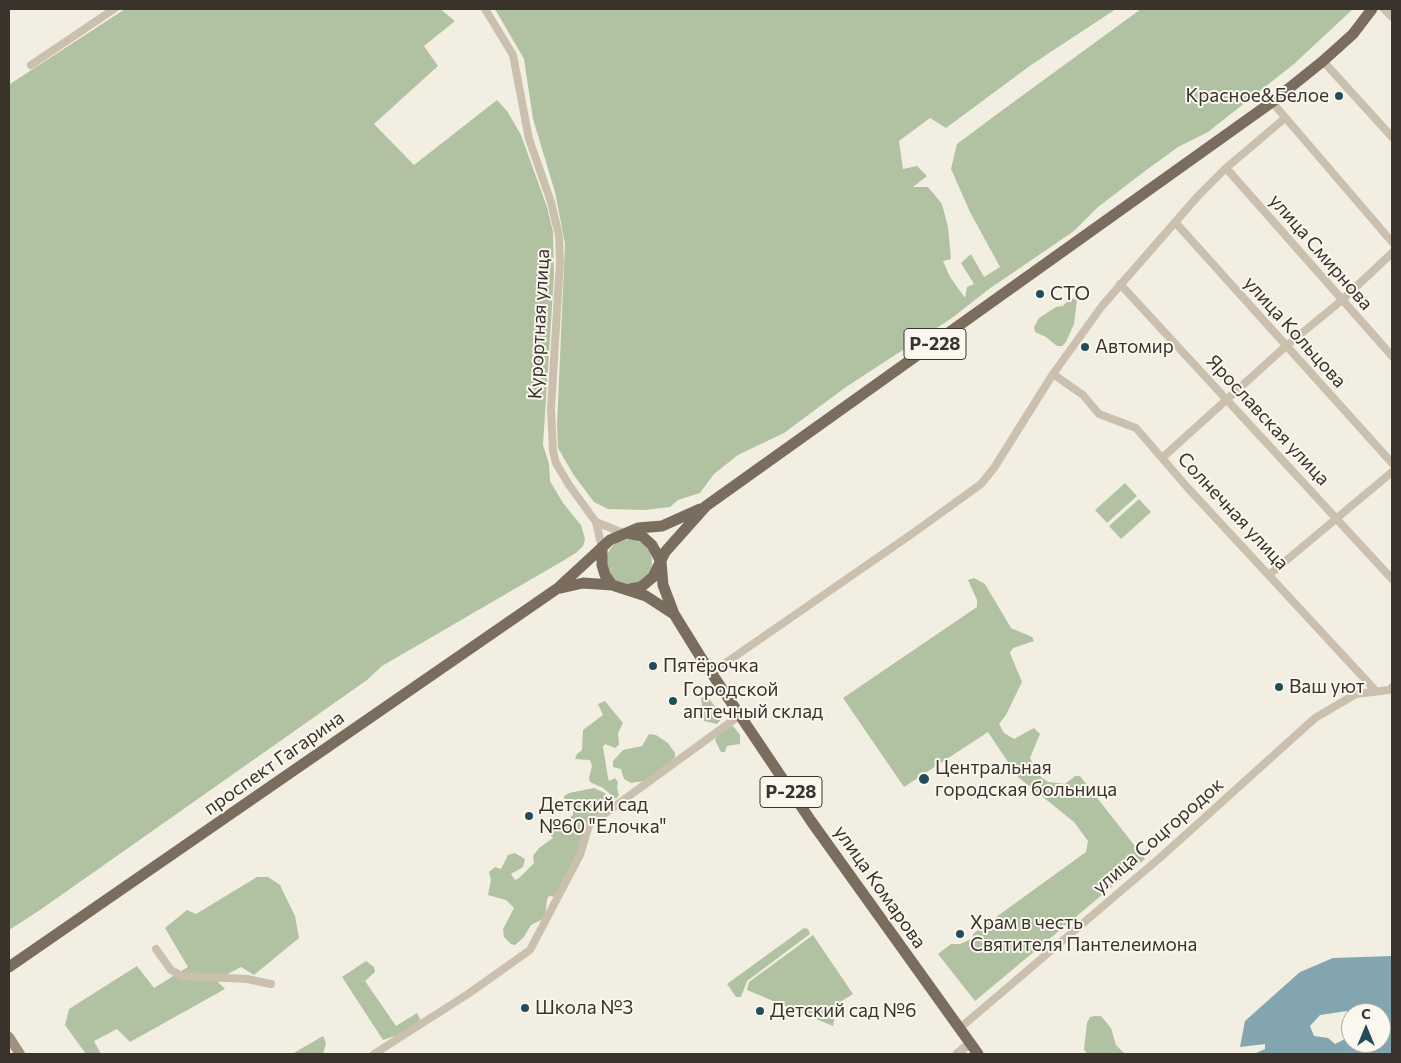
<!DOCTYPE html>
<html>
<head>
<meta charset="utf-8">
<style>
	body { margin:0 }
	#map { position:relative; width:1401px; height:1063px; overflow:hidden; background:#f3eee2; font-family:Commissioner,sans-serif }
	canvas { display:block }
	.frame { position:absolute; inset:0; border:10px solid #3a332c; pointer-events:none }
	.north { position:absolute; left:1341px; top:1003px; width:50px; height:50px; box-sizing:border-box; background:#faf7ee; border:1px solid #ada9a0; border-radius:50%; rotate:0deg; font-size:14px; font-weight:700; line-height:20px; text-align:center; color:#3a332c }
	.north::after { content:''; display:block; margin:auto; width:18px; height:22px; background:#234c5a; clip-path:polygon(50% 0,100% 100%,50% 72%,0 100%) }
</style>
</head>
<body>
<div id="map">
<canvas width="1401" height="1063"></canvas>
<div class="frame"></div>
<div class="north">С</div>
</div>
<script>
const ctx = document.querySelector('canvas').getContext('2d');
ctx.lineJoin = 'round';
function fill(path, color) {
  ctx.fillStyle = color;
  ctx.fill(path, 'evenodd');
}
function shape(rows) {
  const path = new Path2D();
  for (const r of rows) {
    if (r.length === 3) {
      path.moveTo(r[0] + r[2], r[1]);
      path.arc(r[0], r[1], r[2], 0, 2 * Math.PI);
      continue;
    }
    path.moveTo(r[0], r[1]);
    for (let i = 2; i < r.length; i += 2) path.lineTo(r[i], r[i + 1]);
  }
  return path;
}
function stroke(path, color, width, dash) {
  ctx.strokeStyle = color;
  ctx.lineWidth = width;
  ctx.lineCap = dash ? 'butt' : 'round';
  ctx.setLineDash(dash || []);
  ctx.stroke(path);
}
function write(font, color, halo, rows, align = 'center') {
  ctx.font = font + ' Commissioner,sans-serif';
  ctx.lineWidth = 4;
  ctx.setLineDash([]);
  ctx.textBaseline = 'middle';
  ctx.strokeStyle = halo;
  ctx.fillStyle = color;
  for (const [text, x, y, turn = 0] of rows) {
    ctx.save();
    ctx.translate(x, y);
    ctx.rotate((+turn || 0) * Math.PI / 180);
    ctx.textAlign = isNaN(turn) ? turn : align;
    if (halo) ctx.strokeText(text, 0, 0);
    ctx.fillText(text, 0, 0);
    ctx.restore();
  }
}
const green = shape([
	[125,9,440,9,455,21,424,46,438,66,374,124,414,165,497,100,507,111,521,135,547,207,553,232,554,276,543,445,549,464,550,481,563,503,581,525,585,539,583,546,576,553,561,562,382,666,367,680,40,910,9,930,9,96,10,84],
	[495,9,1116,9,1031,65,946,128,930,118,899,141,903,169,917,166,927,176,913,187,928,187,942,204,948,227,951,259,943,261,950,277,965,298,967,287,974,284,961,263,971,254,984,277,1000,267,970,212,951,169,957,144,1008,106,1141,9,1353,9,1294,64,1208,132,1178,147,1145,171,1098,207,1074,231,989,289,952,318,846,387,784,433,738,455,714,474,700,493,678,500,670,507,644,510,608,509,594,502,573,474,558,448,557,425,565,244,555,192,533,119,524,59],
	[1070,298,1077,300,1074,324,1066,342,1062,346,1057,346,1046,337,1035,332,1034,327,1039,318,1056,307,1063,306],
	[1125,483,1137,496,1107,523,1095,510],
	[1139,499,1151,512,1121,539,1109,526],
	[629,562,23],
	[974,578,985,584,1011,628,1032,637,1034,641,1013,648,1010,653,1022,682,1006,715,999,724,1004,733,1014,739,1034,728,1040,734,1030,758,1041,777,1048,782,1065,784,1075,776,1080,776,1145,859,975,1001,938,954,951,944,960,944,971,939,974,933,1086,852,1088,841,1074,822,1018,777,988,732,904,787,843,698,977,607,977,600,968,580],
	[707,696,723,717,717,724,704,721,701,698],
	[605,701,623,723,618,733,619,745,615,748,605,744,603,747,608,778,609,781,615,778,618,782,617,788,619,795,616,799,603,788,590,782,589,778,592,766,590,760,575,759,577,754,582,750,583,730,603,715,598,704],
	[733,726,740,735,740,744,727,746,725,752,721,752,715,740,717,736,728,727],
	[649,734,656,735,668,743,675,753,675,757,670,763,644,781,631,783,624,779,621,769,613,767,613,761,623,750,642,746],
	[594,788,605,793,611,808,587,825,579,854,556,897,549,896,547,899,545,916,541,920,531,925,523,938,515,945,511,944,504,937,503,929,514,908,506,900,488,895,491,880,489,872,495,867,501,869,508,855,515,853,525,859,523,867,511,874,515,880,519,878,534,863,533,856,539,848,553,838,549,833,573,815,573,810,564,800,564,796,569,793],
	[257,877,268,877,280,885,295,916,299,938,254,975,241,967,216,980,225,989,130,1042,117,1029,94,1041,101,1054,86,1054,65,1025,69,1009,137,966,154,988,188,967,165,928,187,910,196,914],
	[804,928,808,929,810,934,747,981,741,997,736,997,727,984],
	[813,935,853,994,837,1004,833,1026,747,990,749,982],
	[366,961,374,967,375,972,365,981,396,1026,417,1013,421,1021,398,1035,383,1040,342,977],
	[1095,1016,1101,1016,1111,1028,1116,1045,1125,1054,1087,1054,1084,1049,1087,1023,1090,1017],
	[323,1036,326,1043,323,1054,292,1054]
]);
const water = shape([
	[1392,956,1392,1054,1254,1054,1265,1049,1265,1044,1240,1047,1245,1021,1300,972,1333,958],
	[1347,1011,1351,1018,1351,1013,1381,1013,1381,1043,1351,1043,1351,1036,1335,1044,1328,1038,1314,1036,1310,1026,1320,1015]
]);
const minor = shape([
	[485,9,513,55,529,139,551,202,559,236,560,261,551,409,553,451,556,463,569,485,596,522,602,548],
	[1384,9,1392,17],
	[1323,61,1392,137],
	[31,65,114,9],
	[1272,102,1392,242],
	[1226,168,1392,356],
	[1175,222,1392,463],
	[1120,284,1392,579],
	[1053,374,1083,395,1099,414,1136,428,1187,487,1375,690],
	[1162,458,1286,346,1341,301,1392,253],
	[596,522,623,533],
	[1270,574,1392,472],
	[711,673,916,531,981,484,994,468,1053,374,1102,306,1198,196,1226,168,1285,118],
	[156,949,171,970,182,976,247,979,271,984],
	[960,1028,1162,856,1315,718,1356,694,1389,690,1392,687],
	[374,1054,468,994,530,950,580,855,589,825,739,716]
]);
const tertiary = shape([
	[957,1054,970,1043]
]);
const secondary = shape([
	[9,1037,20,1054]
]);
const primary = shape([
	[627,533,642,536,652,545,661,562,663,585,674,614,700,656,811,821,978,1054],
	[602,548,602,565,605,575,612,585],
	[561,588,583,583,612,585,646,596,672,613],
	[630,589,641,587,653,577,665,552,706,506,1272,102,1323,61,1353,34,1372,9],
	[9,967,558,588,610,540,638,528,662,526,700,509]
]);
const markers = [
	[1339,96,5,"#234c5a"],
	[1040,294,5,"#234c5a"],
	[1085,347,5,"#234c5a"],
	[653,666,5,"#234c5a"],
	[1279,687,5,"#234c5a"],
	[673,701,5,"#234c5a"],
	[924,779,6,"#234c5a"],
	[529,816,5,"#234c5a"],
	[960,934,5,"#234c5a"],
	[525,1008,5,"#234c5a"],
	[760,1011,5,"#234c5a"]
];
const shields = [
	[935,344,62],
	[791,792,62]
];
const shieldNames = [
	["Р-228",935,344],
	["Р-228",791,792]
];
const poiNames = [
	["Красное&Белое",1329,96,"right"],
	["СТО",1050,294],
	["Автомир",1095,347],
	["Пятёрочка",663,666],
	["Ваш уют",1289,687],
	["Городской",683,690],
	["аптечный склад",683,712],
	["Центральная",935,768],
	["городская больница",935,790],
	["Детский сад",539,805],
	["№60 \"Елочка\"",539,827],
	["Храм в честь",970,923],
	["Святителя Пантелеимона",970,945],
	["Школа №3",535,1008],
	["Детский сад №6",770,1011]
];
const streetNames = [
	["улица Смирнова",1321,252,49],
	["Курортная улица",539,324,-87],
	["улица Кольцова",1295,332,48],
	["Ярославская улица",1268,420,47],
	["Солнечная улица",1233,511,47],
	["проспект Гагарина",274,763,-35],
	["улица Соцгородок",1158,836,-41],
	["улица Комарова",880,887,55]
];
fill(green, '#b1c2a2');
fill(water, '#82a5af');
stroke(minor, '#cbc0ae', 8);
stroke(tertiary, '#cbc0ae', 9);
stroke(secondary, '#9f907f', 10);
stroke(primary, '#7b6d5e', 11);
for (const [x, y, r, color] of markers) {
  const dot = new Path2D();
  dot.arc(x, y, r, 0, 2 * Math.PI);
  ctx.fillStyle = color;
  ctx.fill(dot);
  stroke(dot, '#faf7ee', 2);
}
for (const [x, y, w] of shields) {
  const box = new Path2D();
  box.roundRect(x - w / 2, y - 15.5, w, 31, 4);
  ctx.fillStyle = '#faf7ee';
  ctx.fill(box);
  stroke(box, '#3a332c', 1);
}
write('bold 18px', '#3a332c', null, shieldNames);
write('19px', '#3a332c', '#faf7ee', poiNames, 'left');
write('19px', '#3a332c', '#faf7ee', streetNames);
</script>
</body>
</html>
